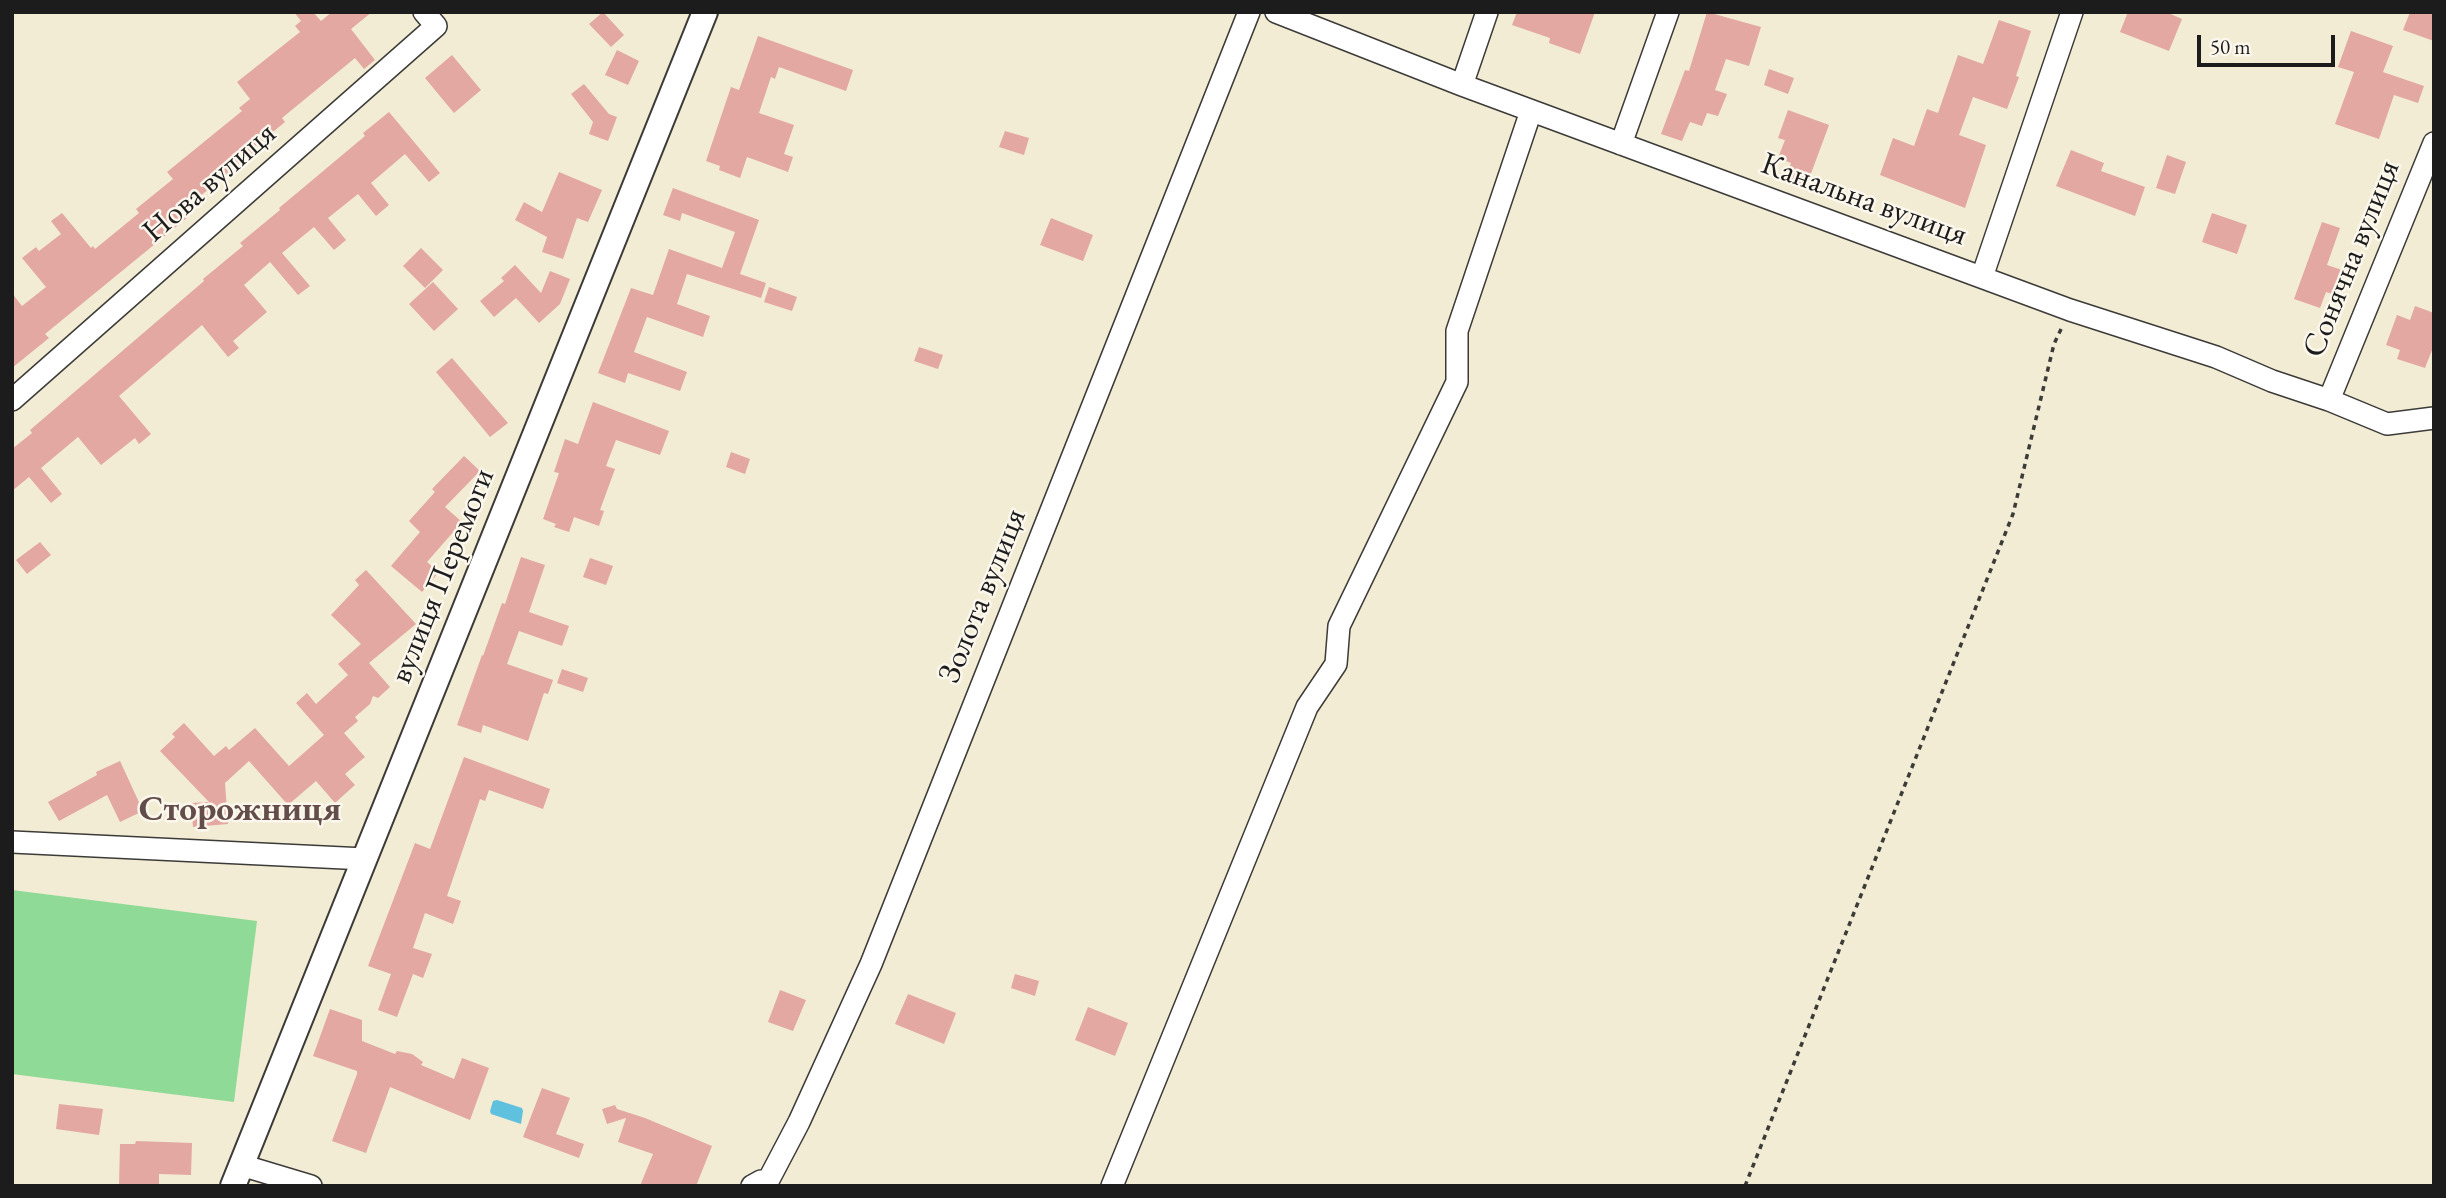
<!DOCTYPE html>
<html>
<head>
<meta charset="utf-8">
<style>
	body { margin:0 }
	#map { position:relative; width:2446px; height:1198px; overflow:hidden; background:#f2ecd4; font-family:"EB Garamond",serif }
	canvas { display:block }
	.frame { position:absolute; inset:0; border:14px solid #1c1c1c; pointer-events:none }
	.scale { position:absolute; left:2197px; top:35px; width:138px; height:32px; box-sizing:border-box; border:4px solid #1c1c1c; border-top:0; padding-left:9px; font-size:21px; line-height:24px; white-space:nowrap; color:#1c1c1c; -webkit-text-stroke:5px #fbf7ec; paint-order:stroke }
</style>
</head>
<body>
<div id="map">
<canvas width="2446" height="1198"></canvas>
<div class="frame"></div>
<div class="scale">50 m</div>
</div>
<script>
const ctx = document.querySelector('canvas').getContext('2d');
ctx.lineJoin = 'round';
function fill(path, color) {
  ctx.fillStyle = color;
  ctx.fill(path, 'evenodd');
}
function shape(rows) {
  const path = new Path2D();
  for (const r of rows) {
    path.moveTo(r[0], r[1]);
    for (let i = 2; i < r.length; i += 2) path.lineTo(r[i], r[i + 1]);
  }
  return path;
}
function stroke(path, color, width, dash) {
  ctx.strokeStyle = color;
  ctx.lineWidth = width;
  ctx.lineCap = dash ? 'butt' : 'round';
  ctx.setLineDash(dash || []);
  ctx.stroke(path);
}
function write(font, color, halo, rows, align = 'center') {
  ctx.font = font + ' "EB Garamond",serif';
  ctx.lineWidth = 5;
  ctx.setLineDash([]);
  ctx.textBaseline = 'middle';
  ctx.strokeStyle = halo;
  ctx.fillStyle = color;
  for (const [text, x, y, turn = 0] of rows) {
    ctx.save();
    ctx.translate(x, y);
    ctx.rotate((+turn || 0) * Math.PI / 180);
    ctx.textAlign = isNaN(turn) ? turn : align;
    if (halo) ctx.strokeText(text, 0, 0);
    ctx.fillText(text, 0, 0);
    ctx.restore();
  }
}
const green = shape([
	[12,890,257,921,234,1102,12,1074]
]);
const water = shape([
	[497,1100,522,1108,523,1111,521,1124,491,1114,490,1111,493,1101]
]);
const building = shape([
	[294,12,313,12,321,21,332,12,372,12,351,29,375,60,364,69,355,58,282,118,285,122,251,150,253,153,183,210,188,217,45,334,49,338,12,368,12,293,22,306,46,287,22,258,36,247,39,251,61,234,51,221,62,213,91,248,93,246,95,249,139,213,136,209,173,179,167,172,242,111,239,108,250,99,237,82,300,32,295,26,301,21],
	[603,12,624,35,611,47,589,24],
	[1517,12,1595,12,1580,54,1549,43,1550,38,1512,25],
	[1707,12,1761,27,1749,66,1726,59,1715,90,1727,94,1718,116,1707,113,1702,126,1690,122,1682,141,1661,134,1685,70,1689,71],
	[2128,12,2166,12,2182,19,2169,51,2120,32],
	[2410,12,2434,12,2434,41,2403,30],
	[1999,20,2031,31,2016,76,2019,77,2007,109,1973,97,1959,135,1986,145,1965,208,1880,175,1893,138,1914,146,1927,109,1938,113,1958,55,1983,64],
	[2351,31,2393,46,2383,72,2424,86,2418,103,2394,95,2379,139,2335,124,2354,72,2338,67],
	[758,36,853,70,846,91,779,67,775,79,771,77,759,113,794,125,784,154,793,157,788,172,747,157,740,178,719,170,720,166,706,161,731,87,739,90],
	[617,50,639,61,628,85,605,75],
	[452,55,481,90,454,113,425,78],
	[1769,69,1794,78,1788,94,1764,85],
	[584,84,609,114,617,117,608,141,589,134,593,122,571,94],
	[1788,110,1829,125,1806,187,1785,179,1791,163,1778,158,1785,140,1778,138],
	[389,112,440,173,429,182,405,154,371,183,389,205,376,216,358,194,328,218,346,240,334,250,314,227,282,253,310,286,298,295,270,262,244,285,267,312,233,341,239,348,228,357,202,325,119,396,151,434,139,444,135,438,101,465,78,437,41,468,62,494,51,503,29,477,12,491,12,449,32,433,30,430,204,281,203,279,243,246,240,243,280,210,279,208,365,136,363,133],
	[1005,131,1029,138,1024,155,999,147],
	[2071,150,2104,163,2101,171,2145,187,2135,216,2056,186],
	[2167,155,2186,162,2175,194,2156,188],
	[559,172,602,190,588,222,577,218,563,259,542,252,547,237,515,220,524,202,542,212],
	[673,188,759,220,740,274,766,283,761,298,687,274,677,304,710,316,703,337,647,317,634,352,687,372,680,391,628,373,625,383,598,373,631,288,653,295,669,249,722,268,735,232,682,213,680,221,663,215],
	[2212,213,2247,225,2237,254,2202,242],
	[1051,218,1093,235,1083,261,1040,245],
	[2322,222,2340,228,2327,265,2345,271,2336,295,2326,292,2320,308,2294,299],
	[421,248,443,270,425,288,403,266],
	[515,265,541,293,550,271,570,279,560,304,539,323,516,298,494,317,480,301,504,281,501,278],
	[433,282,458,309,434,331,409,304],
	[769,287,797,297,792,311,764,302],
	[2415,306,2434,313,2434,345,2425,368,2397,359,2400,350,2386,345,2397,315,2410,320],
	[919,347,943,355,938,369,914,361],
	[452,358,508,423,490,437,436,372],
	[593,402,669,431,660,455,616,440,606,466,615,469,600,510,604,511,599,526,574,517,569,532,554,527,556,524,543,519,559,473,554,472,565,439,578,444],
	[731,452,750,459,745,474,726,467],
	[464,456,480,471,445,507,462,522,427,562,439,572,422,592,391,566,420,532,409,521,435,492,432,489],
	[40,542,51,555,27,574,16,560],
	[521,557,545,565,529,612,569,626,562,646,519,631,507,664,553,680,548,694,544,693,528,741,483,725,481,733,457,725,482,655,483,656,502,603,505,604],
	[590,558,613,566,606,585,583,577],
	[366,570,416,624,369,663,390,687,378,698,373,696,370,704,355,717,358,721,344,733,365,757,345,774,355,785,335,803,316,781,288,805,249,761,225,783,228,824,193,827,191,803,209,802,160,751,175,737,172,734,184,723,214,756,226,746,229,750,255,728,289,766,324,735,296,703,307,693,316,704,348,675,338,664,361,644,331,615,359,585,355,580],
	[562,669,588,678,583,692,557,683],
	[464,757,550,789,543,809,489,790,485,801,480,799,447,896,461,901,453,924,425,913,413,948,432,954,423,978,413,974,397,1017,378,1010,391,974,368,966,415,843,430,849],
	[120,761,143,811,120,822,107,795,59,821,48,802,97,775,96,772],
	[1015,974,1039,981,1035,996,1011,988],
	[780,990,806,1000,793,1031,768,1022],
	[908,994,956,1013,944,1044,895,1024],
	[1088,1007,1128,1023,1115,1056,1075,1040],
	[330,1009,362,1020,362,1041,395,1054,397,1051,412,1054,423,1062,421,1065,454,1079,462,1058,489,1068,470,1120,390,1087,366,1153,332,1141,357,1074,357,1071,313,1056],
	[542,1088,570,1098,556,1134,584,1144,579,1158,523,1137],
	[59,1104,103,1109,99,1135,56,1129],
	[615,1105,617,1109,645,1118,712,1146,696,1186,640,1186,653,1154,618,1142,626,1118,607,1124,602,1109],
	[136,1141,192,1143,191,1175,159,1174,159,1186,119,1186,120,1144,135,1144]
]);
const path = shape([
	[1745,1186,2013,514,2054,344,2062,327]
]);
const minor = shape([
	[1276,12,1462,85,2070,310,2216,357,2272,381,2329,400,2387,424,2434,418],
	[1462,85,1487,12],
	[1621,144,1668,12],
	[1982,277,2072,12],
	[12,400,436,26,424,12],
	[2329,400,2434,143],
	[12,842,365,859],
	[241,1165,311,1186],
	[752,1186,761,1181,768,1181,799,1122,871,964,1249,12],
	[1112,1186,1307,707,1336,664,1339,626,1457,382,1457,331,1531,111]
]);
const tertiary = shape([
	[233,1186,705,12]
]);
const streetNames = [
	["Нова вулиця",210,183,-41],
	["Канальна вулиця",1864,200,20],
	["Сонячна вулиця",2352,259,-68],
	["вулиця Перемоги",443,576,-68],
	["Золота вулиця",983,596,-68]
];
const quarterNames = [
	["Сторожниця",240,810]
];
fill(green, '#8fda96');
fill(water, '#5fc1dd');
fill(building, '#e3a8a1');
stroke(minor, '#3c3b38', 24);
stroke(tertiary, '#3c3b38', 28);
stroke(path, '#3c3b38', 3.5, [5, 5]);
stroke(minor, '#fff', 21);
stroke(tertiary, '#fff', 24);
write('32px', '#1c1c1c', '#fbf7ec', streetNames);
write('bold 35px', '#624d4b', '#fbf7ec', quarterNames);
</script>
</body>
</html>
